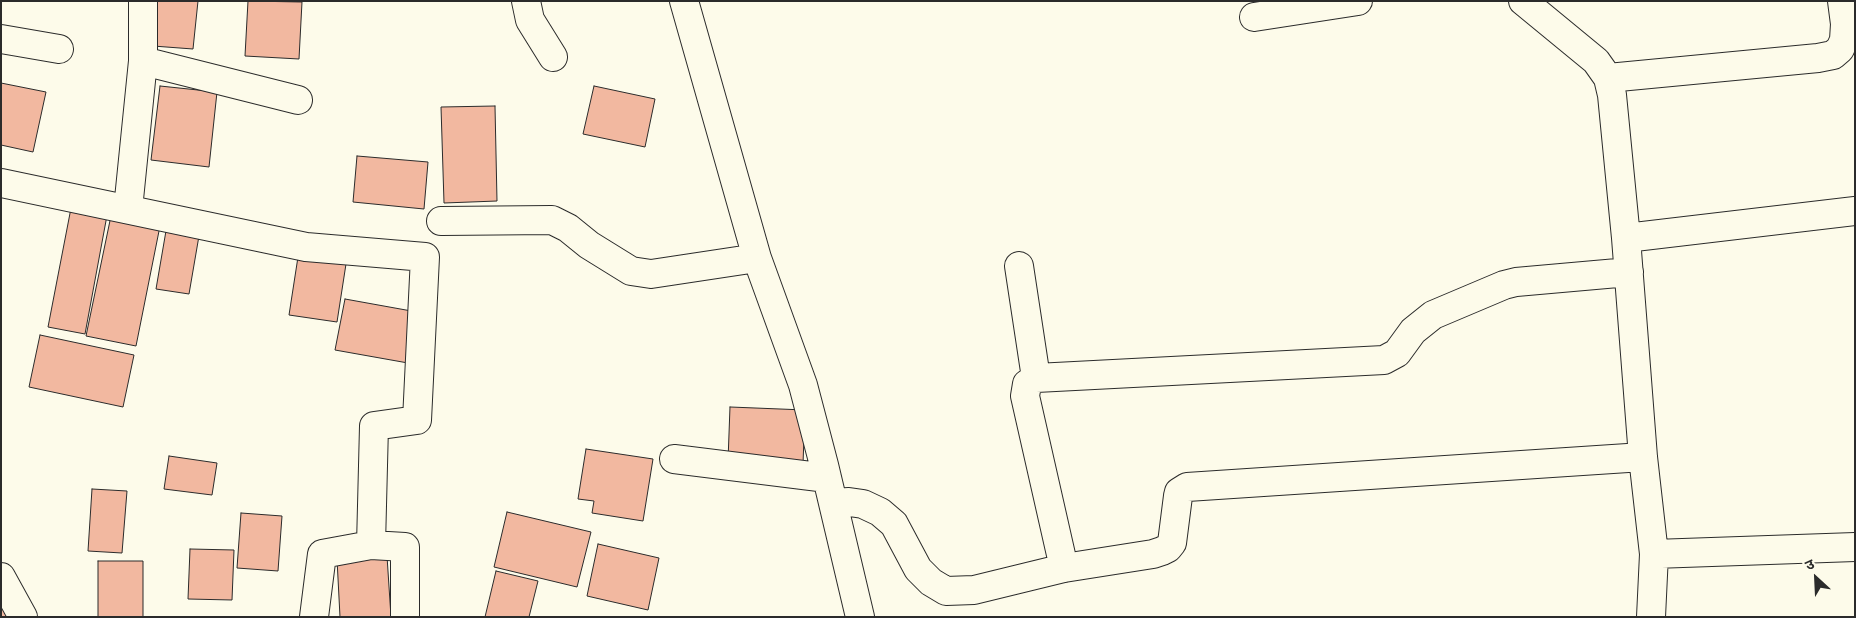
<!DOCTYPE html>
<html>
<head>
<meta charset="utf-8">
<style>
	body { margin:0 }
	#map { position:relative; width:1856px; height:618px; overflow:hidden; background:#fdfbea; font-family:"Noto Sans","Noto Sans Devanagari",sans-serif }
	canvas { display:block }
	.frame { position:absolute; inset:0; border:2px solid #2b2b2b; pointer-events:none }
	.north { position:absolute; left:1791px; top:553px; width:50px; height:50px; -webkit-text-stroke:4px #fdfbea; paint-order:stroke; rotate:335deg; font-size:14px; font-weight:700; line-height:20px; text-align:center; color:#2b2b2b }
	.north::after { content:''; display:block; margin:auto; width:18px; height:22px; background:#2b2b2b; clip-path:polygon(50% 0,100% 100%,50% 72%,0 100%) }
</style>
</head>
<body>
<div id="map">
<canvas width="1856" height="618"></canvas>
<div class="frame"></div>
<div class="north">उ</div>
</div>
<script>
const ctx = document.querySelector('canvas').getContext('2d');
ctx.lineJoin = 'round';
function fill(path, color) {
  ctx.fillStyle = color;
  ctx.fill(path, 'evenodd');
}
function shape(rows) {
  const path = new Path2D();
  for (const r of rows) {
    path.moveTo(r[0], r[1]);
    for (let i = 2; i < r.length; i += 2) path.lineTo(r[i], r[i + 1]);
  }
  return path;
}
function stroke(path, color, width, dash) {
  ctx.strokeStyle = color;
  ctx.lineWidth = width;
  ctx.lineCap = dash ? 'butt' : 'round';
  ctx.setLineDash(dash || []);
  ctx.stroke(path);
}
const building = shape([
	[157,1,198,1,193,49,153,46,157,1],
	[248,1,302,2,299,59,245,56,248,1],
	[1,83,46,92,33,152,1,145,1,83],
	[160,86,217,92,209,167,151,160,160,86],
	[594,86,655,99,645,147,583,134,594,86],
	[495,106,497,201,444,203,441,107,495,106],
	[357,156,428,162,424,209,353,202,357,156],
	[72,203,108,210,85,334,48,327,72,203],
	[112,211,161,221,136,346,86,336,112,211],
	[167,225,200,230,189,294,156,289,167,225],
	[298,257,346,264,337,322,289,315,298,257],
	[345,299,417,312,408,363,335,350,345,299],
	[40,335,134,355,123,407,29,387,40,335],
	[730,407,805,410,803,464,728,461,730,407],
	[586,449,653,459,643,521,592,513,594,501,578,499,586,449],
	[169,456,217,463,212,495,164,489,169,456],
	[92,489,127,491,122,553,88,551,92,489],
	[507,512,591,532,577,587,494,567,507,512],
	[241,513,282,516,278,571,237,568,241,513],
	[598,544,659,558,648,610,587,596,598,544],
	[190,549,234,550,232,600,188,599,190,549],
	[387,556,391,617,340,617,337,559,387,556],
	[98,561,143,561,143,617,98,617,98,561],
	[496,571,538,581,529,617,485,617,496,571],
	[1,597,10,617,1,617,1,597]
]);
const street = shape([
	[526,1,530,20,553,57],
	[684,1,757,258,803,385,824,465,860,617],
	[1523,1,1596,61,1608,78,1612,95,1626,238,1643,457,1654,554],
	[1254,17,1358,1],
	[1,39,59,49],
	[143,61,298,100],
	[1608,78,1818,58,1833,55,1840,49,1844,40,1845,24,1842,1],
	[1,183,306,247,425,257,417,420,374,426,371,545],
	[128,209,143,61,143,1],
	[441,221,552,220,568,228,589,245,631,271,651,274,757,258],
	[1626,238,1855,211],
	[1019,266,1036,378],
	[674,459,827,478],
	[833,503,849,502,863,504,880,512,894,524,918,569,931,582,946,591,974,590,1064,568,1153,554,1162,551,1168,548,1172,543,1178,496,1179,492,1187,487,1643,457],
	[1064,568,1025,396,1027,384,1036,378,1384,360,1397,353,1413,331,1433,315,1504,285,1516,282,1629,272],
	[1,577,23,617],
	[314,617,322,554,371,545,405,547,405,617],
	[1651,617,1654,554,1855,547]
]);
fill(building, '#f2b8a0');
stroke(building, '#2b2b2b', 1);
stroke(street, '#2b2b2b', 30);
stroke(street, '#fdfbea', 28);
</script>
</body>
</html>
